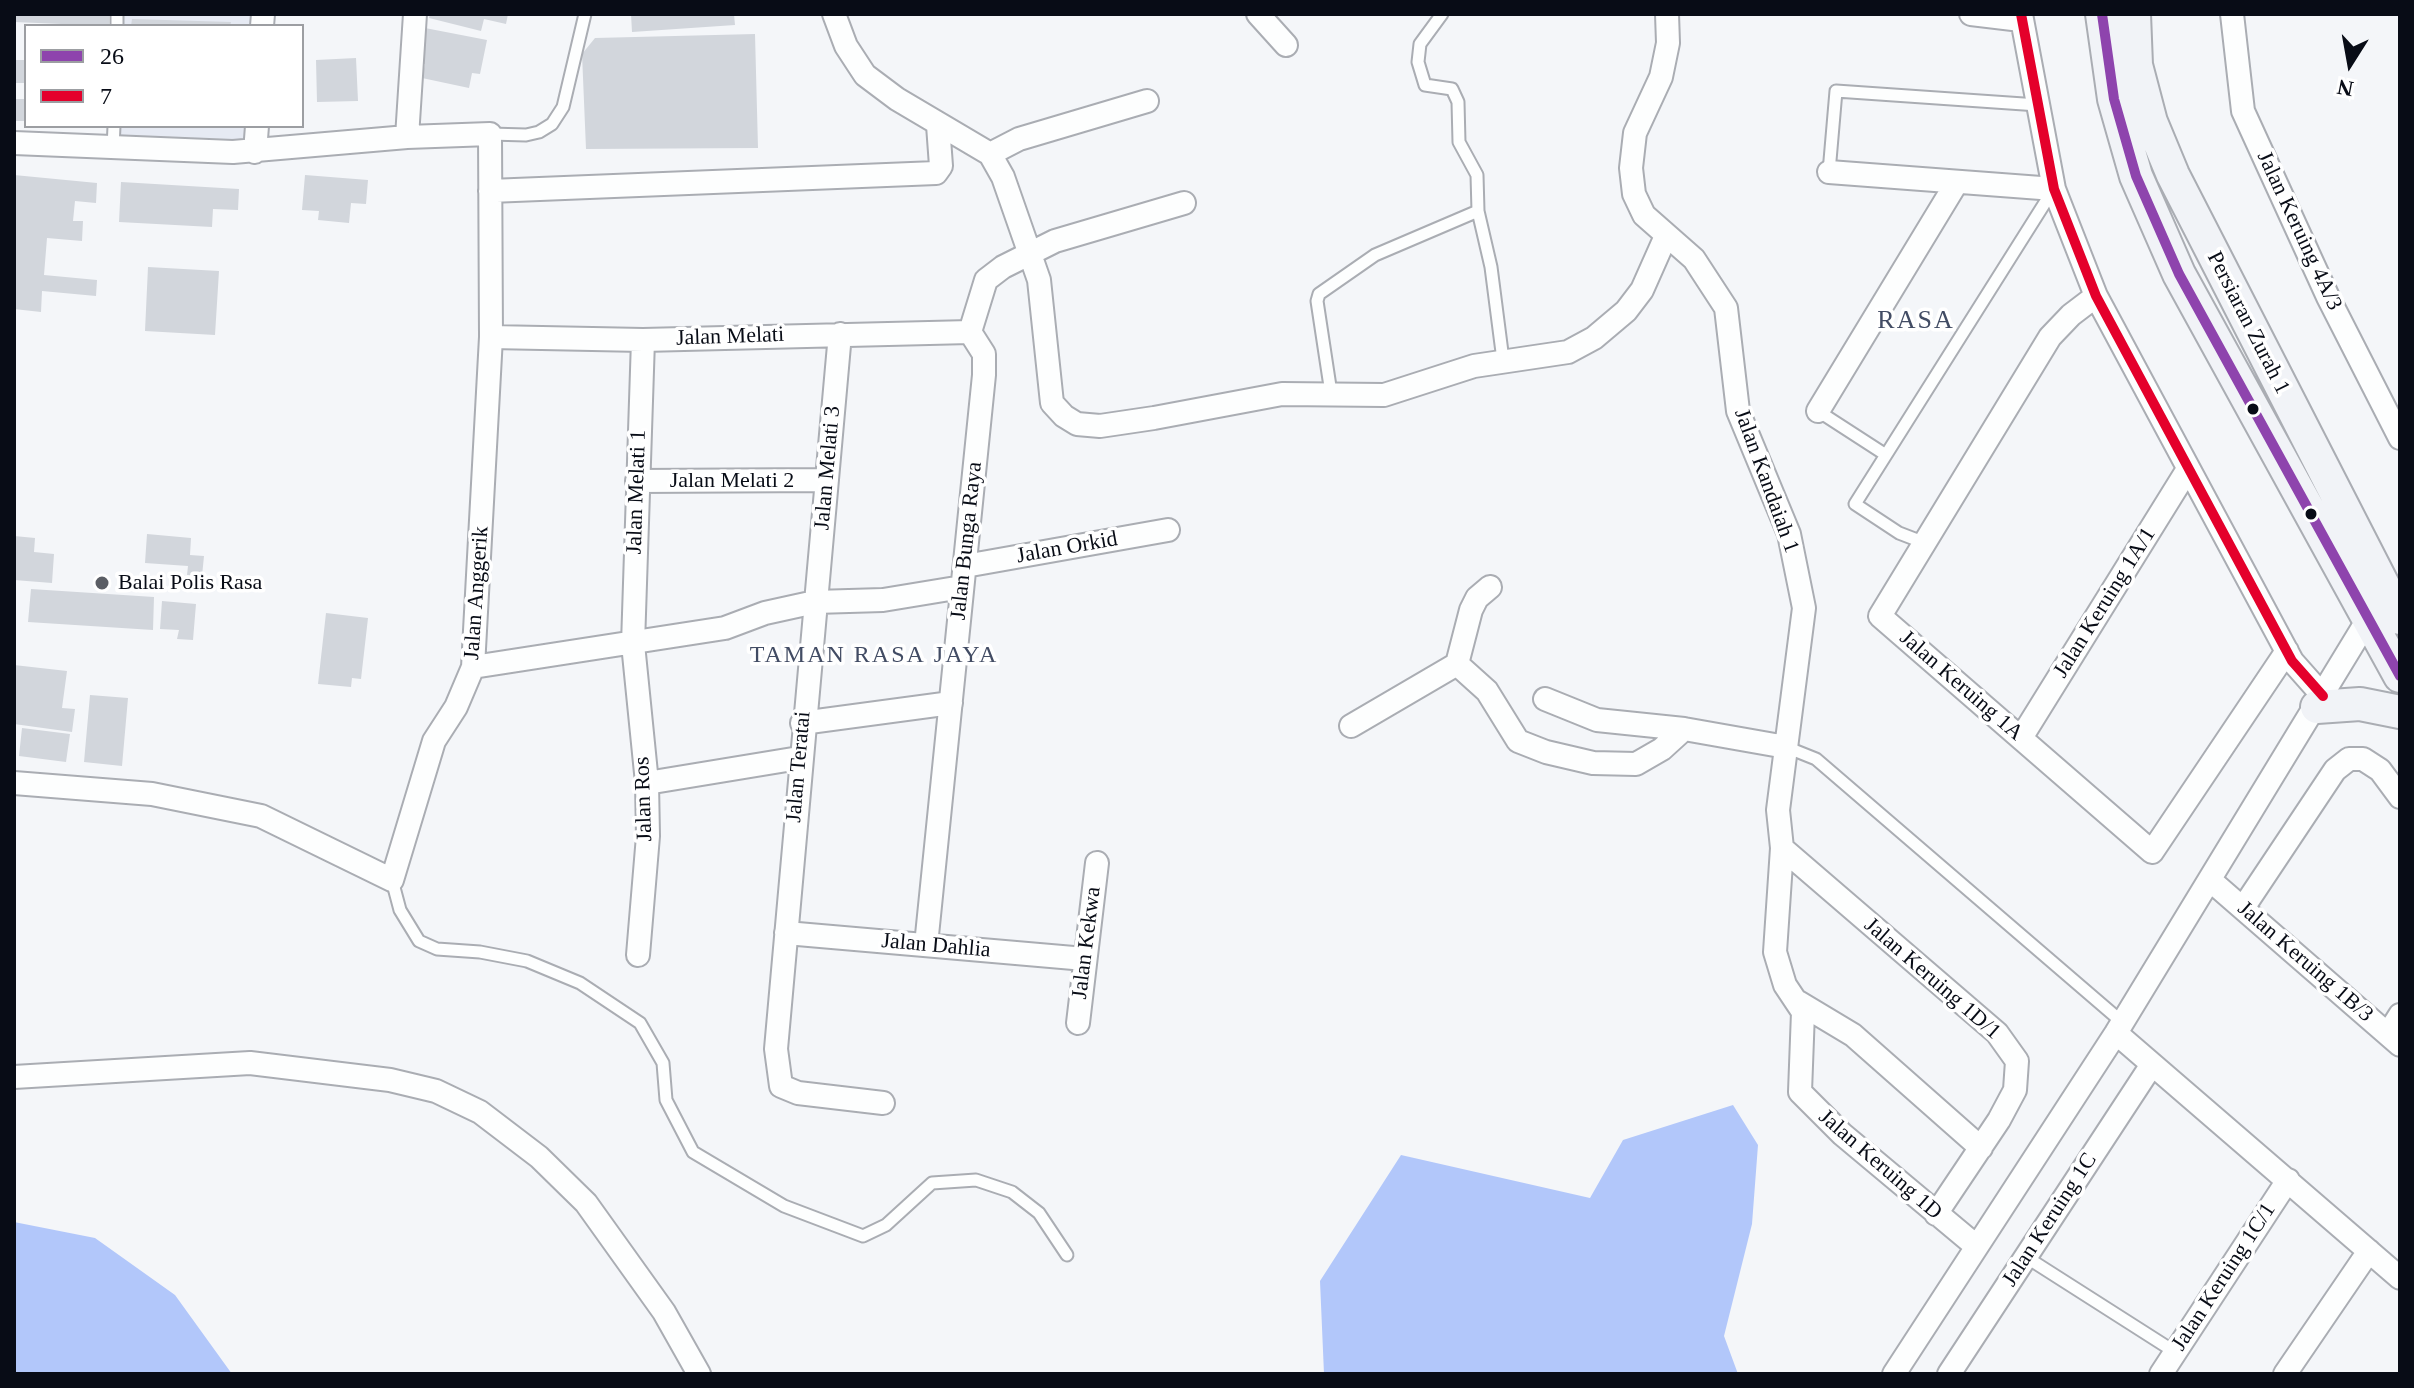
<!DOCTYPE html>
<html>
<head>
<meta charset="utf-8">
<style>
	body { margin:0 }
	#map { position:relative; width:2414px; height:1388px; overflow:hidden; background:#f4f6f9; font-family:"Times New Roman",serif }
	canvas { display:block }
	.frame { position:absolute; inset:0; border:16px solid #080c16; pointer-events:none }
	.legend { position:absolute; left:24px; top:24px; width:280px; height:104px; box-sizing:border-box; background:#fff; border:2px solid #9c9ea2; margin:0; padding:10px 14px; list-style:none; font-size:24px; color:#080c16 }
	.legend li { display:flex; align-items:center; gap:16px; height:40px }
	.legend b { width:40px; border:2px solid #9c9ea2 }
	.north { position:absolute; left:2310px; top:24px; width:80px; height:80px; -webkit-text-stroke:6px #fff; paint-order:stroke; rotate:191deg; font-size:22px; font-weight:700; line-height:32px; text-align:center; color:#080c16 }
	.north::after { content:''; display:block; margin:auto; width:28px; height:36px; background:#080c16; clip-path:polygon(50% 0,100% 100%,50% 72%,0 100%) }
</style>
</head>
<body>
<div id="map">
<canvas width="2414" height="1388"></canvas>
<div class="frame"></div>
<ul class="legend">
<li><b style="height:10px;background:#8e44ad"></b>26</li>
<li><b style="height:10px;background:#e4002b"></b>7</li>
</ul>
<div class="north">N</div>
</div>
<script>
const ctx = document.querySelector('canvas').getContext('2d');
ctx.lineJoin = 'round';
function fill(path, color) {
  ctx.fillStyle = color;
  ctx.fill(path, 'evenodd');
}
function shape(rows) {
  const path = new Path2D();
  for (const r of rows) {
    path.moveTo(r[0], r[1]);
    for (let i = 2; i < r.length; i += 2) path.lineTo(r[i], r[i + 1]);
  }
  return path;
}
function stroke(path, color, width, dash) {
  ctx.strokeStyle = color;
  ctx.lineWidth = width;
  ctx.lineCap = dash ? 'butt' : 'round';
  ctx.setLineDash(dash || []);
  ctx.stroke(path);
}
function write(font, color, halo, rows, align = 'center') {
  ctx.font = font + ' "Times New Roman",serif';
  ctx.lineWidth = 7;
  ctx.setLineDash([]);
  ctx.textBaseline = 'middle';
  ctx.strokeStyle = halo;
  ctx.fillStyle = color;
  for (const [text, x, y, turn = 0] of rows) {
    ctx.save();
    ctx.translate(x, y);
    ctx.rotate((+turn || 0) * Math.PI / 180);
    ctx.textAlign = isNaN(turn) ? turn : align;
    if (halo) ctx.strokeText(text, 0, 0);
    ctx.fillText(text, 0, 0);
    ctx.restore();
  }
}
const built = shape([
	[123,14,255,14,254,26,123,26],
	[121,126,249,126,248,140,120,135]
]);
const water = shape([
	[1733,1105,1758,1145,1752,1224,1724,1336,1738,1374,1324,1374,1320,1281,1401,1155,1590,1198,1623,1140],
	[14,1222,95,1238,175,1295,232,1374,14,1374]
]);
const building = shape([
	[14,14,109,14,109,26,14,22],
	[430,14,508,14,506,24,484,19,481,31,429,18],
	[631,14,734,14,735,25,632,32],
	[132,19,231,22,230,26,131,26],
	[425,28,487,40,480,74,472,73,469,88,422,78,425,64,419,63],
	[755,34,758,148,586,149,582,54,595,38],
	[356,58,358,101,317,102,316,60],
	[14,60,26,60,26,83,14,83],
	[14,99,26,99,26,121,14,121],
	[14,175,97,183,96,203,75,201,73,221,83,221,82,241,47,238,44,275,97,280,96,296,42,291,41,312,14,309],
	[305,175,368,180,366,204,351,203,349,223,318,220,319,211,302,210],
	[121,182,239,189,238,210,213,209,212,227,119,222],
	[148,267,219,271,215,335,145,331],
	[147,534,191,538,190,555,204,556,202,576,187,575,188,566,145,563],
	[14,536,35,538,34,552,54,554,52,583,14,580],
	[31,589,154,597,153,630,28,622],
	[162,601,196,604,193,640,177,639,179,630,160,629],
	[326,613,368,618,361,679,352,678,351,687,318,684],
	[14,665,67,671,62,708,75,709,72,732,14,724],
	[90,695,128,698,122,766,84,762],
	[22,728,70,734,66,762,19,756]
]);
const service = shape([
	[1442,14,1420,44,1418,62,1425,85,1452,89,1458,102,1459,142,1477,175,1478,211,1491,267,1503,360],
	[117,26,117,14],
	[490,134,526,135,539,132,552,124,563,107,585,14],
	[113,148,114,126],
	[1829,172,1836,91,2038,105],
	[1331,393,1317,301,1319,294,1375,255,1478,211],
	[1818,411,1886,455],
	[1925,543,1899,533,1855,504,2053,190],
	[1786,747,1816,759,2122,1022],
	[392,880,400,910,419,941,437,949,480,952,527,961,580,983,640,1023,663,1063,666,1100,693,1152,784,1206,863,1236,886,1225,932,1183,976,1180,1012,1192,1039,1213,1067,1255],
	[2026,1257,2175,1352]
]);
const minor = shape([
	[834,14,846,46,865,75,897,99,990,154,1003,177,1039,280,1052,403,1064,416,1077,424,1100,426,1154,418,1282,394,1384,395,1474,366,1568,352,1594,338,1626,311,1642,290,1666,236],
	[1258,14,1286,45],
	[1667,14,1668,43,1661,77,1635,133,1631,168,1634,194,1644,215,1694,259,1726,308,1738,411,1789,534,1804,608,1778,810,1782,848,1775,952,1785,985,1803,1012,1800,1092,1842,1134,1976,1246],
	[1971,14,2021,20],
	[2021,14,2054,189,2096,296,2292,661,2323,696],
	[2232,14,2243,111,2328,297,2400,438],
	[262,26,263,14],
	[407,137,415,14],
	[14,143,233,152,407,137,490,134,491,337,473,667,456,707,434,741,392,880,261,816,152,794,14,783],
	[255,152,257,126],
	[990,154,1019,139,1147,101],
	[1829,172,2054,189],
	[490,191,936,173,941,166,938,125],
	[2096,296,2071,315,2050,337,1880,616,2152,852,2287,651],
	[970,332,986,280,1003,267,1055,241,1184,203],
	[840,334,776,1049,781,1086,798,1093,883,1103],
	[491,337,643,340,970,332],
	[1818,411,1957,182],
	[637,481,827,480],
	[965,566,1168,530],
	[1457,664,1487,691,1518,741,1546,752,1593,763,1636,764,1662,749,1684,729,1786,747],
	[473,667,725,628,765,613,815,602,883,600,962,587],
	[1545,699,1597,720,1684,729],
	[802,723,951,703],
	[1351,726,1457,664,1471,610,1477,598,1490,587],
	[2021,738,2188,469],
	[647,783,799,758],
	[1782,848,1997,1033,2017,1061,2015,1090,1999,1120,1936,1214],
	[2210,880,2400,1045],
	[2243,908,2335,770,2349,759,2363,759,2380,770,2400,797],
	[786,933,1085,959],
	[926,945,984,375,984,354,970,332],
	[638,955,648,836,647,783,633,644,643,340],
	[1798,1002,1853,1035,1981,1148],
	[1078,1023,1097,863],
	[2116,1033,2400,1278],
	[2388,1034,2400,1015],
	[14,1077,250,1063,390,1080,436,1091,480,1112,539,1157,586,1203,664,1312,699,1374],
	[1894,1374,2116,1033,2373,611],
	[1949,1374,2151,1066],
	[2161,1374,2288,1180],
	[2285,1374,2369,1251]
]);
const secondary = shape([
	[2102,14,2114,99,2136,176,2179,274,2400,676],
	[2134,14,2136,65,2151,122,2173,175,2400,618],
	[2317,707,2360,704,2400,712]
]);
const bus1 = shape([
	[2102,14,2114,99,2136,176,2179,274,2400,676]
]);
const bus2 = shape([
	[2021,14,2054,189,2096,296,2292,661,2323,696]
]);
const markers = [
	[2253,409,7,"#080c16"],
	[2311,514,7,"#080c16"],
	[102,583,8,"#5b5e65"]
];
const streetNames = [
	["Jalan Keruing 4A/3",2299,231,65],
	["Persiaran Zurah 1",2248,323,63],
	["Jalan Melati",730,337,-2],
	["Jalan Melati 3",828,468,-85],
	["Jalan Melati 2",732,481],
	["Jalan Kandaiah 1",1766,481,70],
	["Jalan Melati 1",637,492,-88],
	["Jalan Bunga Raya",967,541,-84],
	["Jalan Orkid",1067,548,-10],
	["Jalan Anggerik",477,593,-86],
	["Jalan Keruing 1A/1",2105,603,-58],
	["Jalan Keruing 1A",1961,686,41],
	["Jalan Teratai",799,767,-85],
	["Jalan Ros",644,799,-92],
	["Jalan Kekwa",1087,943,-83],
	["Jalan Dahlia",936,946,5],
	["Jalan Keruing 1B/3",2305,962,41],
	["Jalan Keruing 1D/1",1932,979,41],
	["Jalan Keruing 1D",1880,1165,41],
	["Jalan Keruing 1C",2050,1220,-57],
	["Jalan Keruing 1C/1",2224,1277,-57]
];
const poiNames = [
	["Balai Polis Rasa",118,583]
];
const neighbourhoodNames = [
	["TAMAN RASA JAYA",874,656]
];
const quarterNames = [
	["RASA",1916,321]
];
fill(built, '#e6eaf3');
fill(water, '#b2c7fa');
fill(building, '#d2d6dc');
stroke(service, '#aaadb3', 15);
stroke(minor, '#aaadb3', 26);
stroke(secondary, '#aaadb3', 36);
stroke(service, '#fdfefe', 11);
stroke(minor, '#fdfefe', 22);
stroke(secondary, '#f1f3f7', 32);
stroke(bus1, '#8e44ad', 10);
stroke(bus2, '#e4002b', 10);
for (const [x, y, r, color] of markers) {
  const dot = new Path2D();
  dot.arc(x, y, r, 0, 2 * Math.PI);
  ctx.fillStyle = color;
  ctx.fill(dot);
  stroke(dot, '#fff', 3);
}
write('22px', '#080c16', '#fff', streetNames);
write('22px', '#080c16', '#fff', poiNames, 'left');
ctx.letterSpacing = '2px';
write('24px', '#424c64', '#fff', neighbourhoodNames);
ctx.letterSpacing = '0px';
ctx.letterSpacing = '2px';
write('26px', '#424c64', '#fff', quarterNames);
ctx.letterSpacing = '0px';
</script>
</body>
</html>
